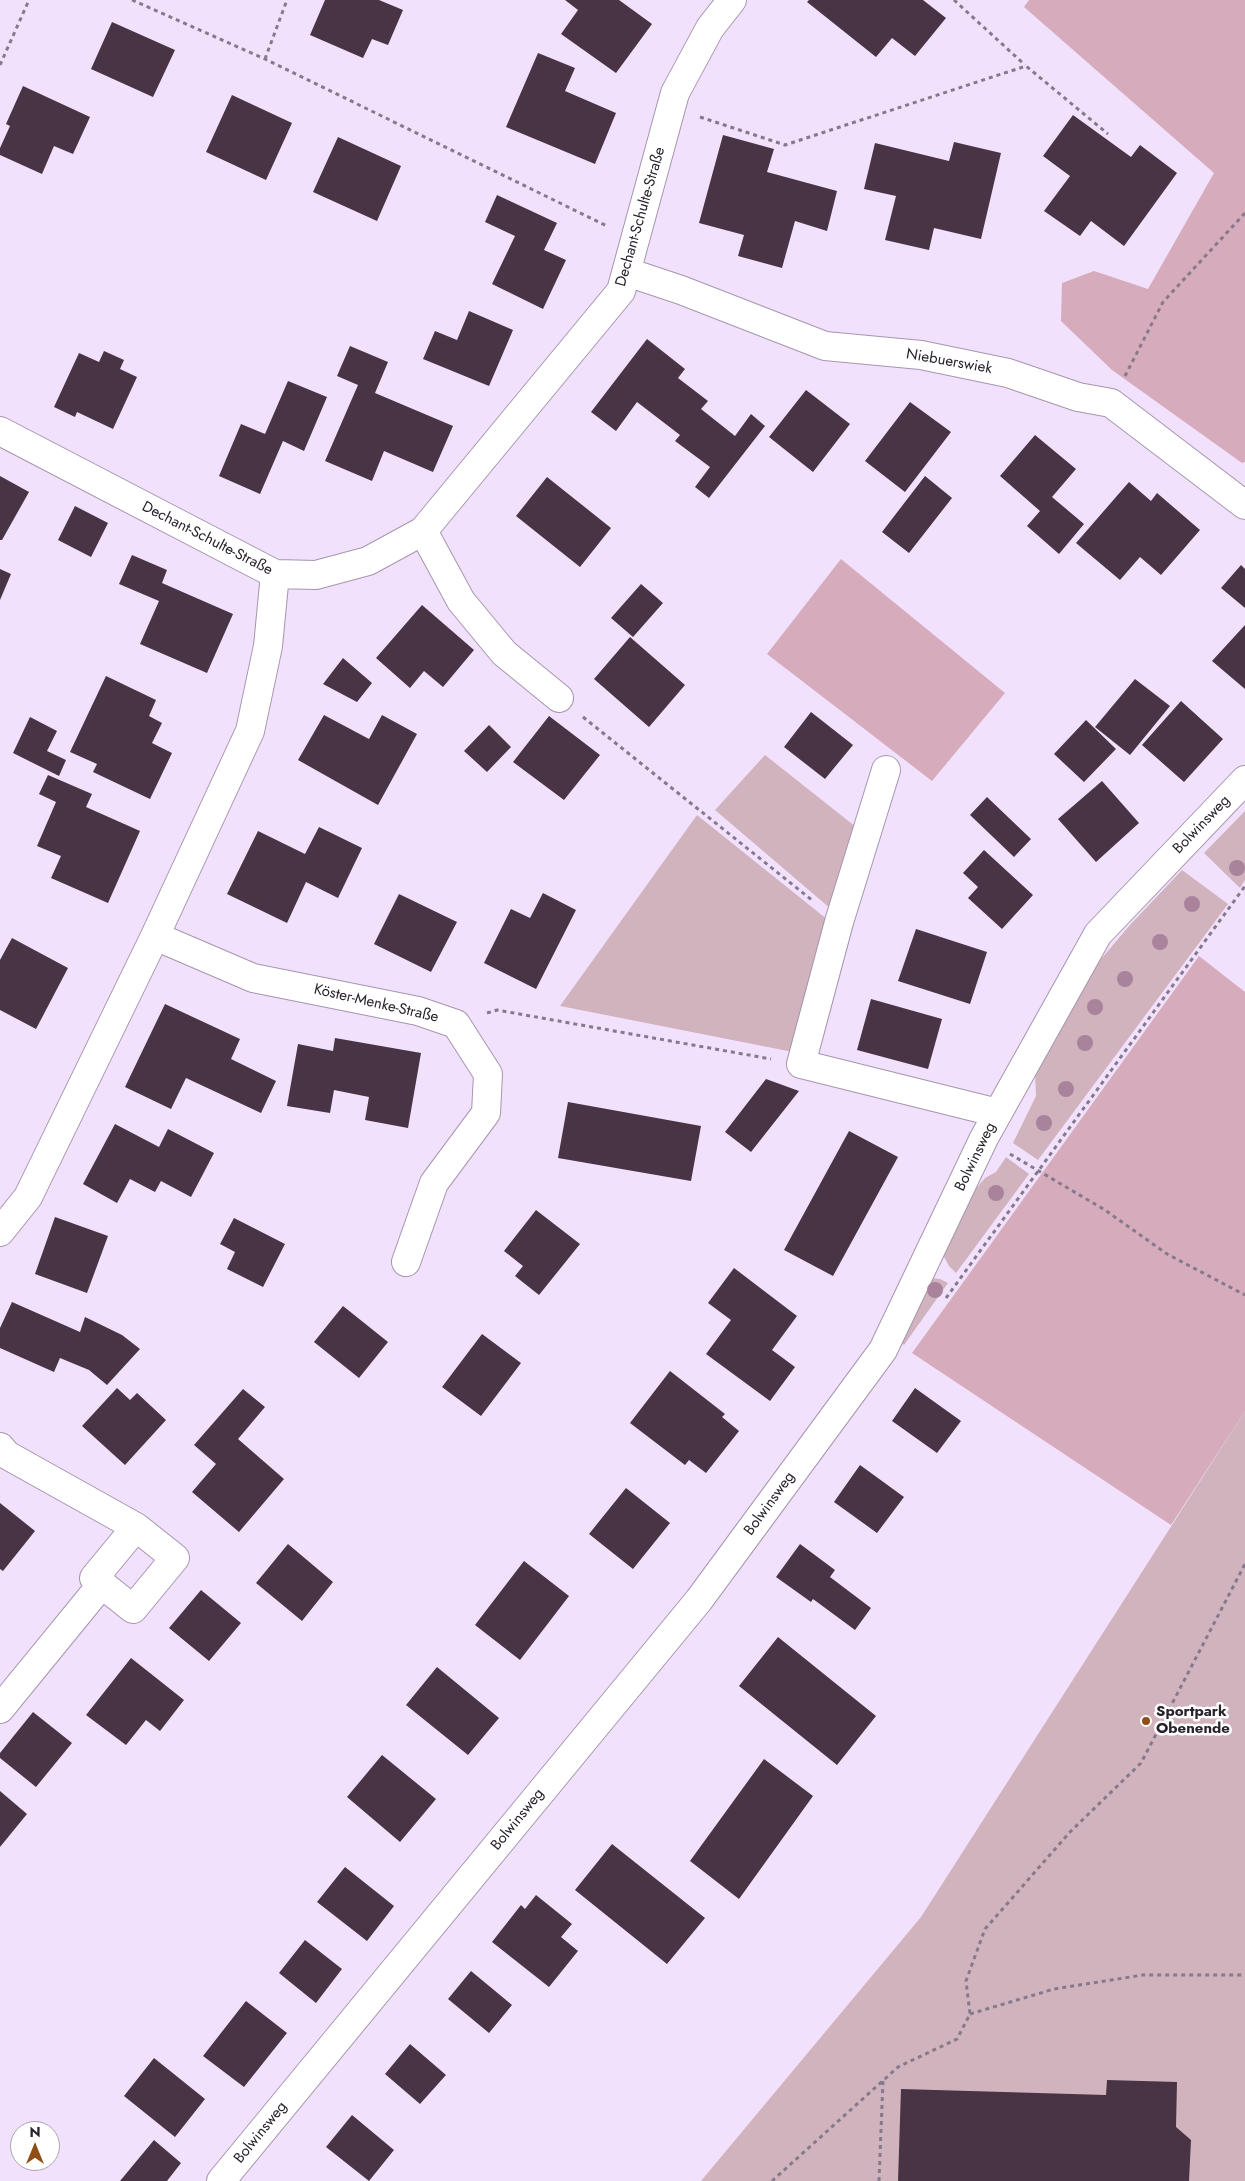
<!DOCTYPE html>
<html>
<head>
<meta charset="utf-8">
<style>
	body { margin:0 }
	#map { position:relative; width:1245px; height:2181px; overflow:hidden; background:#f2e1fc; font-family:Jost,sans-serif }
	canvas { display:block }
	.north { position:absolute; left:10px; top:2121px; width:50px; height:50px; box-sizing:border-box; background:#fff; border:1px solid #a9a7aa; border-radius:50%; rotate:0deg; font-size:14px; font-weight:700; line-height:20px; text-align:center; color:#28222b }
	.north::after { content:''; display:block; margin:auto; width:18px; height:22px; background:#8e4e16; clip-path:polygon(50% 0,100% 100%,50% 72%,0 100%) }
</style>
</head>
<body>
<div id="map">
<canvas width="1245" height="2181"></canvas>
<div class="north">N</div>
</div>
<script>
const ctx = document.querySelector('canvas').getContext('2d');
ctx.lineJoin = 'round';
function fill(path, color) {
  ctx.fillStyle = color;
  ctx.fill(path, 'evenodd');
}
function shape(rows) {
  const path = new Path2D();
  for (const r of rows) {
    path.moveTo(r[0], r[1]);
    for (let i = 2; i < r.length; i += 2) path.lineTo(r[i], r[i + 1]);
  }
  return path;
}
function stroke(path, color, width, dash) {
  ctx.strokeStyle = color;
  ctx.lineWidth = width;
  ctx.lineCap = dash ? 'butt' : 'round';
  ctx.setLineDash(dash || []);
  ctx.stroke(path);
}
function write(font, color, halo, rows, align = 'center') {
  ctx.font = font + ' Jost,sans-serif';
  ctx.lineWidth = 5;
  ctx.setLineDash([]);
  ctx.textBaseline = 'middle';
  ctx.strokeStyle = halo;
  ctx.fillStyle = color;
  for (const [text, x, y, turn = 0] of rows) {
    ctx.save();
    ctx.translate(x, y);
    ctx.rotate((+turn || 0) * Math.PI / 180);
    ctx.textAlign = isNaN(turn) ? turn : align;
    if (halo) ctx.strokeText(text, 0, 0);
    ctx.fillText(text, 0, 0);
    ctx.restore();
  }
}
const green = shape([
	[765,755,856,827,831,909,715,810],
	[1245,811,1245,880,1240,888,1204,853],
	[697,815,828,920,793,1052,560,1006],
	[1182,870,1228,904,1038,1160,1013,1143,1036,1096,1035,1070,1084,979,1130,925],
	[1006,1157,1029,1174,956,1273,949,1266,943,1255,974,1191,985,1178,996,1172],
	[931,1278,940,1279,948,1283,904,1345,898,1340],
	[1245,1411,1245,2181,701,2181,921,1917]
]);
const forest = shape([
	[1029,0,1245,0,1245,462,1242,463,1112,370,1061,321,1062,283,1094,271,1148,289,1214,173,1024,7],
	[841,559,1005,693,932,781,767,654],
	[1199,956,1245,992,1245,1411,1171,1525,912,1353]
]);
const building = shape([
	[325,0,379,0,403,10,388,45,372,39,363,58,310,35],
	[565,0,619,0,652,24,616,73,561,34,578,10],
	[809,0,923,0,946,18,915,56,892,38,876,57,807,2],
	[112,22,175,50,153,97,91,69],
	[538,53,575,68,565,91,616,113,595,164,506,127],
	[23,86,90,117,73,154,54,146,42,174,0,155,0,148,10,126,6,124],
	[232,95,292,123,266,180,206,152],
	[1073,115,1131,157,1140,145,1177,173,1124,246,1091,221,1080,236,1044,211,1070,176,1043,156],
	[723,135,774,149,767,172,837,191,827,231,795,221,782,268,738,256,744,235,699,223],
	[338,137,401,166,377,221,313,192],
	[954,142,1001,153,981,239,934,228,929,250,885,240,896,196,864,189,875,143,949,161],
	[497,195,557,223,544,250,566,260,543,309,492,284,515,236,485,222],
	[469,311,513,330,489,386,423,359,435,331,457,340],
	[647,339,685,369,678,378,708,401,701,409,735,436,751,414,765,426,709,498,695,487,710,467,675,441,680,435,637,402,616,431,591,412],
	[350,346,388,362,375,393,453,426,433,472,384,451,372,481,325,461,358,385,337,376],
	[104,351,124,360,120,369,137,377,113,429,77,412,75,417,54,407,79,353,99,362],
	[288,381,327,397,304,451,283,441,260,494,219,476,241,424,265,434],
	[806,390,850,424,813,472,769,437],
	[910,402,951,432,905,492,865,461],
	[1035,435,1076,469,1052,497,1084,524,1059,554,1027,526,1040,511,1000,476],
	[0,476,29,492,2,540,0,540],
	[925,476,952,498,909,553,882,532],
	[547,477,611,528,580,567,516,516],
	[1129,482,1151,501,1157,493,1200,530,1161,575,1140,557,1120,580,1076,543],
	[75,506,108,523,91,557,58,540],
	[132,555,167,570,162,583,233,614,207,673,140,644,159,601,119,584],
	[1241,565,1245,569,1245,608,1221,588],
	[0,569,11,574,0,600],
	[641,584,663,603,633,637,611,618],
	[422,605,474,650,443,687,424,671,410,688,376,658],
	[1245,625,1245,689,1212,661],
	[630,637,685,685,649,727,594,679],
	[343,658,372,683,357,702,323,684],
	[106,676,156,700,149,716,162,723,152,743,172,753,150,799,93,772,97,764,70,752],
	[1135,679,1170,706,1130,755,1095,727],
	[1181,701,1223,739,1184,782,1142,745],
	[811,712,853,745,825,779,784,747],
	[324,715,369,739,382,715,417,734,378,805,298,760],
	[549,716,600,755,564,800,513,762],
	[30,717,57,731,47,751,66,760,59,776,13,753],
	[1086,720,1116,749,1084,782,1054,754],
	[489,725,511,747,487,772,464,751],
	[48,775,92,794,86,807,140,831,108,903,51,878,61,856,37,846,56,802,39,794],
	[1102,781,1139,823,1096,862,1058,819],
	[987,797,1031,839,1014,857,970,815],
	[319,827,362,848,338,898,306,882,287,923,227,894,258,831,305,854],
	[984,850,1033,895,1002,929,968,898,978,887,963,873],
	[543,893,576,910,536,989,484,963,511,909,530,918],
	[399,894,457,922,431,972,374,944],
	[916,929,987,952,970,1004,898,981],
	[12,938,68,968,36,1029,0,1010,0,960],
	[871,999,942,1019,928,1069,857,1050],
	[165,1004,240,1039,231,1059,276,1081,261,1113,186,1078,171,1109,125,1087],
	[335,1038,421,1053,408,1128,365,1120,369,1097,334,1090,330,1113,287,1106,298,1044,333,1051],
	[766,1079,799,1091,751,1152,725,1132],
	[568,1102,701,1126,691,1181,558,1158],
	[115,1124,159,1147,168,1129,214,1153,191,1197,161,1181,155,1192,130,1179,117,1203,83,1184],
	[849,1131,898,1157,833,1276,784,1250],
	[536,1210,580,1244,539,1295,515,1276,523,1266,504,1251],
	[55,1217,108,1236,87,1293,35,1274],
	[234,1218,285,1244,263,1287,227,1269,235,1252,220,1244],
	[734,1268,797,1316,772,1350,795,1367,770,1401,706,1354,731,1320,708,1303],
	[12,1302,80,1332,85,1317,122,1335,140,1349,107,1385,89,1370,60,1358,54,1372,0,1348,0,1328],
	[343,1306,388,1342,359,1378,314,1342],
	[482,1334,521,1363,481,1416,442,1387],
	[670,1371,725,1414,722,1417,739,1431,706,1473,689,1460,685,1465,630,1423],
	[117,1388,130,1400,137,1393,166,1420,125,1465,82,1426],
	[915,1388,961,1421,937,1453,892,1421],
	[243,1389,265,1407,238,1439,284,1479,239,1532,192,1492,216,1464,194,1445],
	[860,1465,904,1497,877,1533,834,1502],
	[626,1488,670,1523,633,1569,589,1534],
	[0,1503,35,1531,3,1571,0,1569],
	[288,1544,333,1582,302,1621,256,1583],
	[800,1544,835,1570,830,1577,871,1608,855,1630,813,1599,811,1602,776,1577],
	[524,1561,569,1596,520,1660,475,1625],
	[201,1590,241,1623,209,1661,169,1628],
	[778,1637,876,1716,837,1765,739,1686],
	[131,1658,184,1700,160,1731,146,1720,126,1745,86,1715],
	[437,1667,499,1718,468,1755,406,1705],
	[33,1712,72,1743,36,1787,0,1758,0,1753],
	[382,1755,436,1799,400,1842,347,1797],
	[764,1759,813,1796,739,1899,690,1861],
	[0,1791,27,1814,0,1847],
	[612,1844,705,1918,667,1964,575,1890],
	[345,1867,394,1906,367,1941,317,1902],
	[536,1895,572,1924,561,1937,578,1951,549,1987,492,1942,521,1905,525,1909],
	[305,1940,342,1969,316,2003,279,1973],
	[471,1971,512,2005,489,2033,448,1999],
	[246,2001,287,2033,244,2087,203,2056],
	[410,2044,446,2075,420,2104,385,2074],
	[154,2058,205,2099,175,2137,124,2096],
	[1107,2080,1177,2082,1176,2127,1191,2140,1189,2181,898,2181,901,2089,1106,2095],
	[352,2115,394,2150,369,2181,326,2147],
	[154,2140,181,2163,167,2181,120,2181]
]);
const path = shape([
	[132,0,265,59,607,226],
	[954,0,1025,65],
	[265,59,287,0],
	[0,65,29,0],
	[700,117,785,145,1026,66,1108,134],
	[1125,376,1163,302,1245,213],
	[583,717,813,901],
	[487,1013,497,1010,771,1059],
	[1010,1154,1105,1210,1167,1254,1245,1295],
	[946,1298,1245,886],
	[970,2014,1054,1989,1143,1975,1245,1975],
	[772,2181,898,2067,957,2039,970,2014,966,1981,985,1929,1070,1832,1141,1763,1245,1564],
	[879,2181,883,2081]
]);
const minor = shape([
	[627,272,681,290,825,346,921,355,1008,373,1078,397,1111,403,1245,505],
	[0,431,275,574,316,575,368,561,423,531,461,601,504,653,559,698],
	[423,531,621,291,675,93,710,28,732,0],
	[886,770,839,922,801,1064,998,1113],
	[155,936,253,978,418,1011,456,1024,488,1074,486,1113,434,1183,406,1262],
	[0,1232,28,1197,155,936,250,731,268,646,275,574],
	[0,1447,7,1455,136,1527,175,1558,133,1609,94,1578,136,1527],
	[0,1709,102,1584],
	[221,2181,699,1600,883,1350,984,1138,1098,934,1245,780]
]);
const trees = [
	[1237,868],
	[1192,904],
	[1160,942],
	[1125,979],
	[1095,1007],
	[1085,1043],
	[1066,1089],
	[1044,1123],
	[996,1193],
	[935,1290]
];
const markers = [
	[1146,1721,5,"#8e4e16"]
];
const streetNames = [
	["Dechant-Schulte-Straße",641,217,-74],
	["Niebuerswiek",949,362,10],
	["Dechant-Schulte-Straße",207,539,27],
	["Bolwinsweg",1202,825,-46],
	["Köster-Menke-Straße",376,1004,13],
	["Bolwinsweg",976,1157,-64],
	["Bolwinsweg",770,1504,-54],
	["Bolwinsweg",518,1820,-51],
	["Bolwinsweg",261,2133,-51]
];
const poiNames = [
	["Sportpark",1156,1712],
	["Obenende",1156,1729]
];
fill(green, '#d1b3bd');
fill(forest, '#d6abbb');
fill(building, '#483444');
stroke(minor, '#a596ae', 30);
stroke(path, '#857a8b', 3, [4, 4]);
stroke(minor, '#fff', 28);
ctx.fillStyle = '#a9829c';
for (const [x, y] of trees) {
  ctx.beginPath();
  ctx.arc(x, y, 8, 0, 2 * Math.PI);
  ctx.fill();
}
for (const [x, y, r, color] of markers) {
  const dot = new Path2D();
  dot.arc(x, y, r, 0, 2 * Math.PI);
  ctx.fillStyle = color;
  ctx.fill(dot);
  stroke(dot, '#fff', 2);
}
write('15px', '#28222b', '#fff', streetNames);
write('bold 15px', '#28222b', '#fff', poiNames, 'left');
</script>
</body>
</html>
